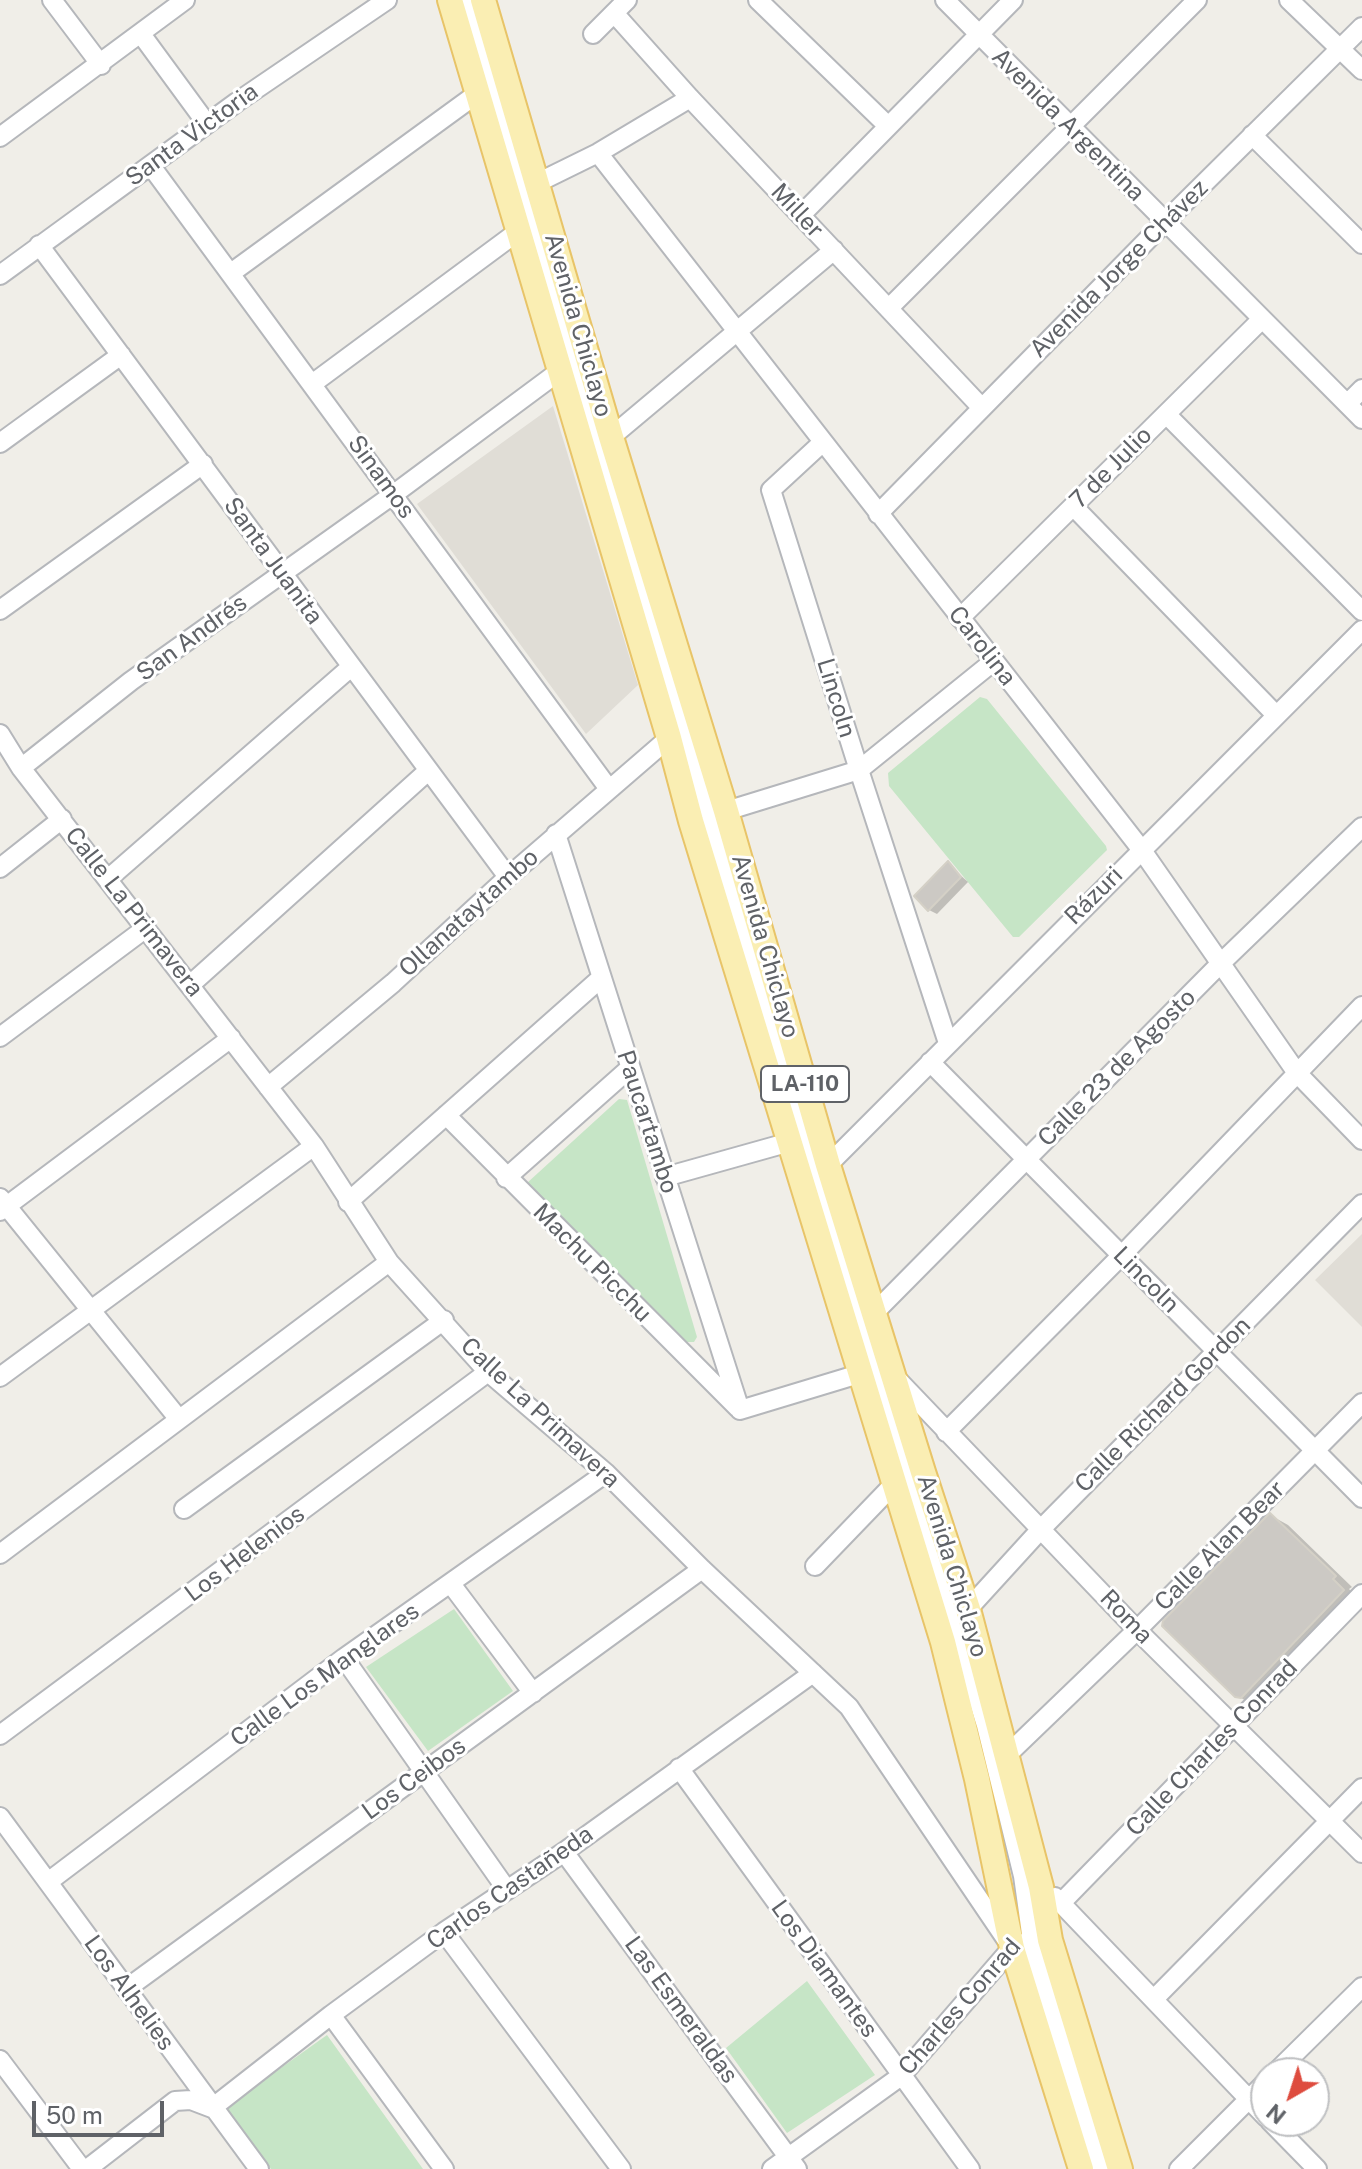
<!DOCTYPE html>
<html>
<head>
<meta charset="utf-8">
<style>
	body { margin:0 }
	#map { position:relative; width:1362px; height:2169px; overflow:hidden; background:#f0eee8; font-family:"Public Sans",sans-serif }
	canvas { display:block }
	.north { position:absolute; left:1250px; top:2057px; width:80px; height:80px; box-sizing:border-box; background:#fff; border:2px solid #bfc0c2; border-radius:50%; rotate:219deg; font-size:22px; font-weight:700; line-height:32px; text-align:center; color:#5f6267 }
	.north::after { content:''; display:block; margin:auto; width:28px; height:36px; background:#de4c3f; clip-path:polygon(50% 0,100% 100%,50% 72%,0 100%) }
	.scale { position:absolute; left:32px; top:2101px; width:132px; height:36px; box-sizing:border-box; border:4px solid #5f6267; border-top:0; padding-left:10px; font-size:24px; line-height:28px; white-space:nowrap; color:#5f6267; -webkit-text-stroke:6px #fff; paint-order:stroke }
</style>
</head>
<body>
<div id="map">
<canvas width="1362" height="2169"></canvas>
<div class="north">N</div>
<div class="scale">50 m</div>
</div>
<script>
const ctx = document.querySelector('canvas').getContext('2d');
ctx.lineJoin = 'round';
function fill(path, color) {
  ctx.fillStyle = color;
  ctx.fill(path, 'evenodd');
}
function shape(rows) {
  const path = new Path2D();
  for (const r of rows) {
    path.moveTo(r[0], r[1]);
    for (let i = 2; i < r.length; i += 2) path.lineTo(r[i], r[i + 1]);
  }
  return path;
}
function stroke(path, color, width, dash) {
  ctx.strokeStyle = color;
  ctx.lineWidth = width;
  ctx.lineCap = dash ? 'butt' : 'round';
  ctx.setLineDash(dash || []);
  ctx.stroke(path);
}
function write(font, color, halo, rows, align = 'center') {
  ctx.font = font + ' "Public Sans",sans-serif';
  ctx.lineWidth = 6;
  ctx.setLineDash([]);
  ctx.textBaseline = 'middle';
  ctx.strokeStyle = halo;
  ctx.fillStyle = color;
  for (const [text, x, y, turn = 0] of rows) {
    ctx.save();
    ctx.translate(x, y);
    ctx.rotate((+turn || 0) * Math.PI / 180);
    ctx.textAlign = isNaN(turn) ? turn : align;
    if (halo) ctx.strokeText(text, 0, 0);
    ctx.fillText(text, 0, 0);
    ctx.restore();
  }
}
const education = shape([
	[553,406,638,685,586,734,417,504],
	[1362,1234,1362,1327,1315,1280]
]);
const green = shape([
	[980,697,987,699,1106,846,1107,850,1019,937,1013,937,889,786,888,773],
	[619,1099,627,1100,697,1337,694,1342,687,1342,527,1183],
	[454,1609,513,1691,428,1751,366,1667],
	[807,1981,875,2075,787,2133,726,2048],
	[327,2035,423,2169,271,2169,226,2107]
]);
const shadow = shape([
	[948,864,968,882,937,914,929,910],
	[1270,1515,1288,1525,1352,1587,1349,1589,1360,1601,1255,1706,1236,1695]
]);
const building = shape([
	[948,861,961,877,928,911,914,896,948,861],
	[1270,1513,1336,1576,1333,1579,1344,1590,1241,1698,1235,1697,1162,1626,1163,1621,1270,1513]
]);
const minor = shape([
	[52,0,101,65],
	[467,0,877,1376,986,1725,1023,1876,1034,1955,1101,2169],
	[758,0,888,126],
	[945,0,1362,419],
	[1289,0,1362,70],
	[614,13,690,98,982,408],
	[141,34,207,124],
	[593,34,627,0],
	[1252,135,1362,244],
	[0,137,185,0],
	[598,153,1141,849,1297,1073,1362,1140],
	[151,166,609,789],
	[537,183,598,153,690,98],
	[801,215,1013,0],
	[39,245,508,877],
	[231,273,478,93],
	[0,275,237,102,387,0],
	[889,308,1197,0],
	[312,384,520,230],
	[1347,404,1362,389],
	[1166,414,1362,611],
	[611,437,834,250],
	[823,442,771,490,859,770,948,1043],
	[0,443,121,355],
	[1073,506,1276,715],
	[878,514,1165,222,1362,27],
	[0,610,203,464],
	[960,618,1262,319],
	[0,734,21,768,314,1146,389,1262,488,1372,606,1473,702,1569,849,1707,1006,1939],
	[21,768,131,681,394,494,561,370],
	[726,811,859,770,994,661],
	[556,834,740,1410],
	[0,868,62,819],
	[108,879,351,667],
	[190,985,428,771],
	[0,1037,146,928],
	[930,1062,1362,1498],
	[268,1087,393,983,508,877,669,738],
	[446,1115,738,1408],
	[828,1165,1362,630],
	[665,1177,790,1142],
	[506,1178,630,1068],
	[0,1198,178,1418],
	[348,1202,601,978],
	[0,1211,231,1038],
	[875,1312,1221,963,1362,827],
	[0,1377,314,1146],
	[896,1378,1137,1630,1362,1853],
	[740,1410,859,1374,872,1375],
	[946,1432,1122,1255,1362,1006],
	[184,1509,444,1320],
	[0,1554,389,1262],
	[815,1566,894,1484],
	[451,1584,533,1693],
	[968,1609,1041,1529,1362,1204],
	[344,1658,507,1890],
	[0,1735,488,1372],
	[1007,1755,1137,1630,1362,1403],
	[679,1768,970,2169],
	[0,1817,259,2169],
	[564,1852,797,2169],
	[48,1882,344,1658,606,1473],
	[1055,1897,1266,2117],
	[1062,1902,1362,1594],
	[444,1932,621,2169],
	[126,1989,702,1569],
	[1154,1999,1362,1788],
	[331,2015,444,2169],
	[0,2060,82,2169],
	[1275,2073,1362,1987],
	[1270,2121,1317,2169],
	[87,2169,175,2101,191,2100,212,2108,331,2015,444,1932,564,1852,813,1673],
	[772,2169,901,2076,1017,1942],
	[1179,2169,1266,2082]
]);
const major = shape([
	[450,0,669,738,691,821,943,1642,977,1779,1012,1948,1081,2169],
	[483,0,611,437,726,811,828,1165,923,1472,968,1609,1041,1887,1050,1940,1120,2169]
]);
const shields = [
	[805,1084,88]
];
const shieldNames = [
	["LA-110",805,1084]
];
const streetNames = [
	["Avenida Argentina",1068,125,45],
	["Santa Victoria",192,135,-36],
	["Miller",797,211,47],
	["Avenida Jorge Chávez",1119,269,-45],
	["Avenida Chiclayo",578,325,74],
	["7 de Julio",1111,468,-45],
	["Sinamos",381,477,54],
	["Santa Juanita",273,561,54],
	["San Andrés",192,638,-36],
	["Carolina",982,646,52],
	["Lincoln",836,698,73],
	["Rázuri",1094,896,-45],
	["Calle La Primavera",134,912,52],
	["Ollanataytambo",469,913,-42],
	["Avenida Chiclayo",765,946,74],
	["Calle 23 de Agosto",1117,1068,-45],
	["Paucartambo",647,1122,72],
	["Machu Picchu",592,1263,45],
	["Lincoln",1146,1280,45],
	["Calle Richard Gordon",1163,1405,-45],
	["Calle La Primavera",540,1413,43],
	["Calle Alan Bear",1220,1546,-45],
	["Los Helenios",245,1554,-37],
	["Avenida Chiclayo",952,1566,73],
	["Roma",1126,1617,46],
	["Calle Los Manglares",325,1675,-36],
	["Calle Charles Conrad",1212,1748,-46],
	["Los Ceibos",414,1779,-36],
	["Carlos Castañeda",510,1888,-35],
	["Los Diamantes",824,1969,54],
	["Los Alhelies",129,1993,54],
	["Charles Conrad",960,2007,-49],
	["Las Esmeraldas",681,2010,54]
];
fill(education, '#e0ddd6');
fill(green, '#c6e5c6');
fill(shadow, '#0003');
fill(building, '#ccc9c4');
stroke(building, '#d4d0c6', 2);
stroke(minor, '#b5b7bb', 22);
stroke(major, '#e8c468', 28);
stroke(minor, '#fff', 18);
stroke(major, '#faeeb3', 24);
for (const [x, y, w] of shields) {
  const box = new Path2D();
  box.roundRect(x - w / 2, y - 18, w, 36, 6);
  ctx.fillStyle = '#fff';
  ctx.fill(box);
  stroke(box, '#5f6267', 2);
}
write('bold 22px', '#5f6267', null, shieldNames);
write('24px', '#5f6267', '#fff', streetNames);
</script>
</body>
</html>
